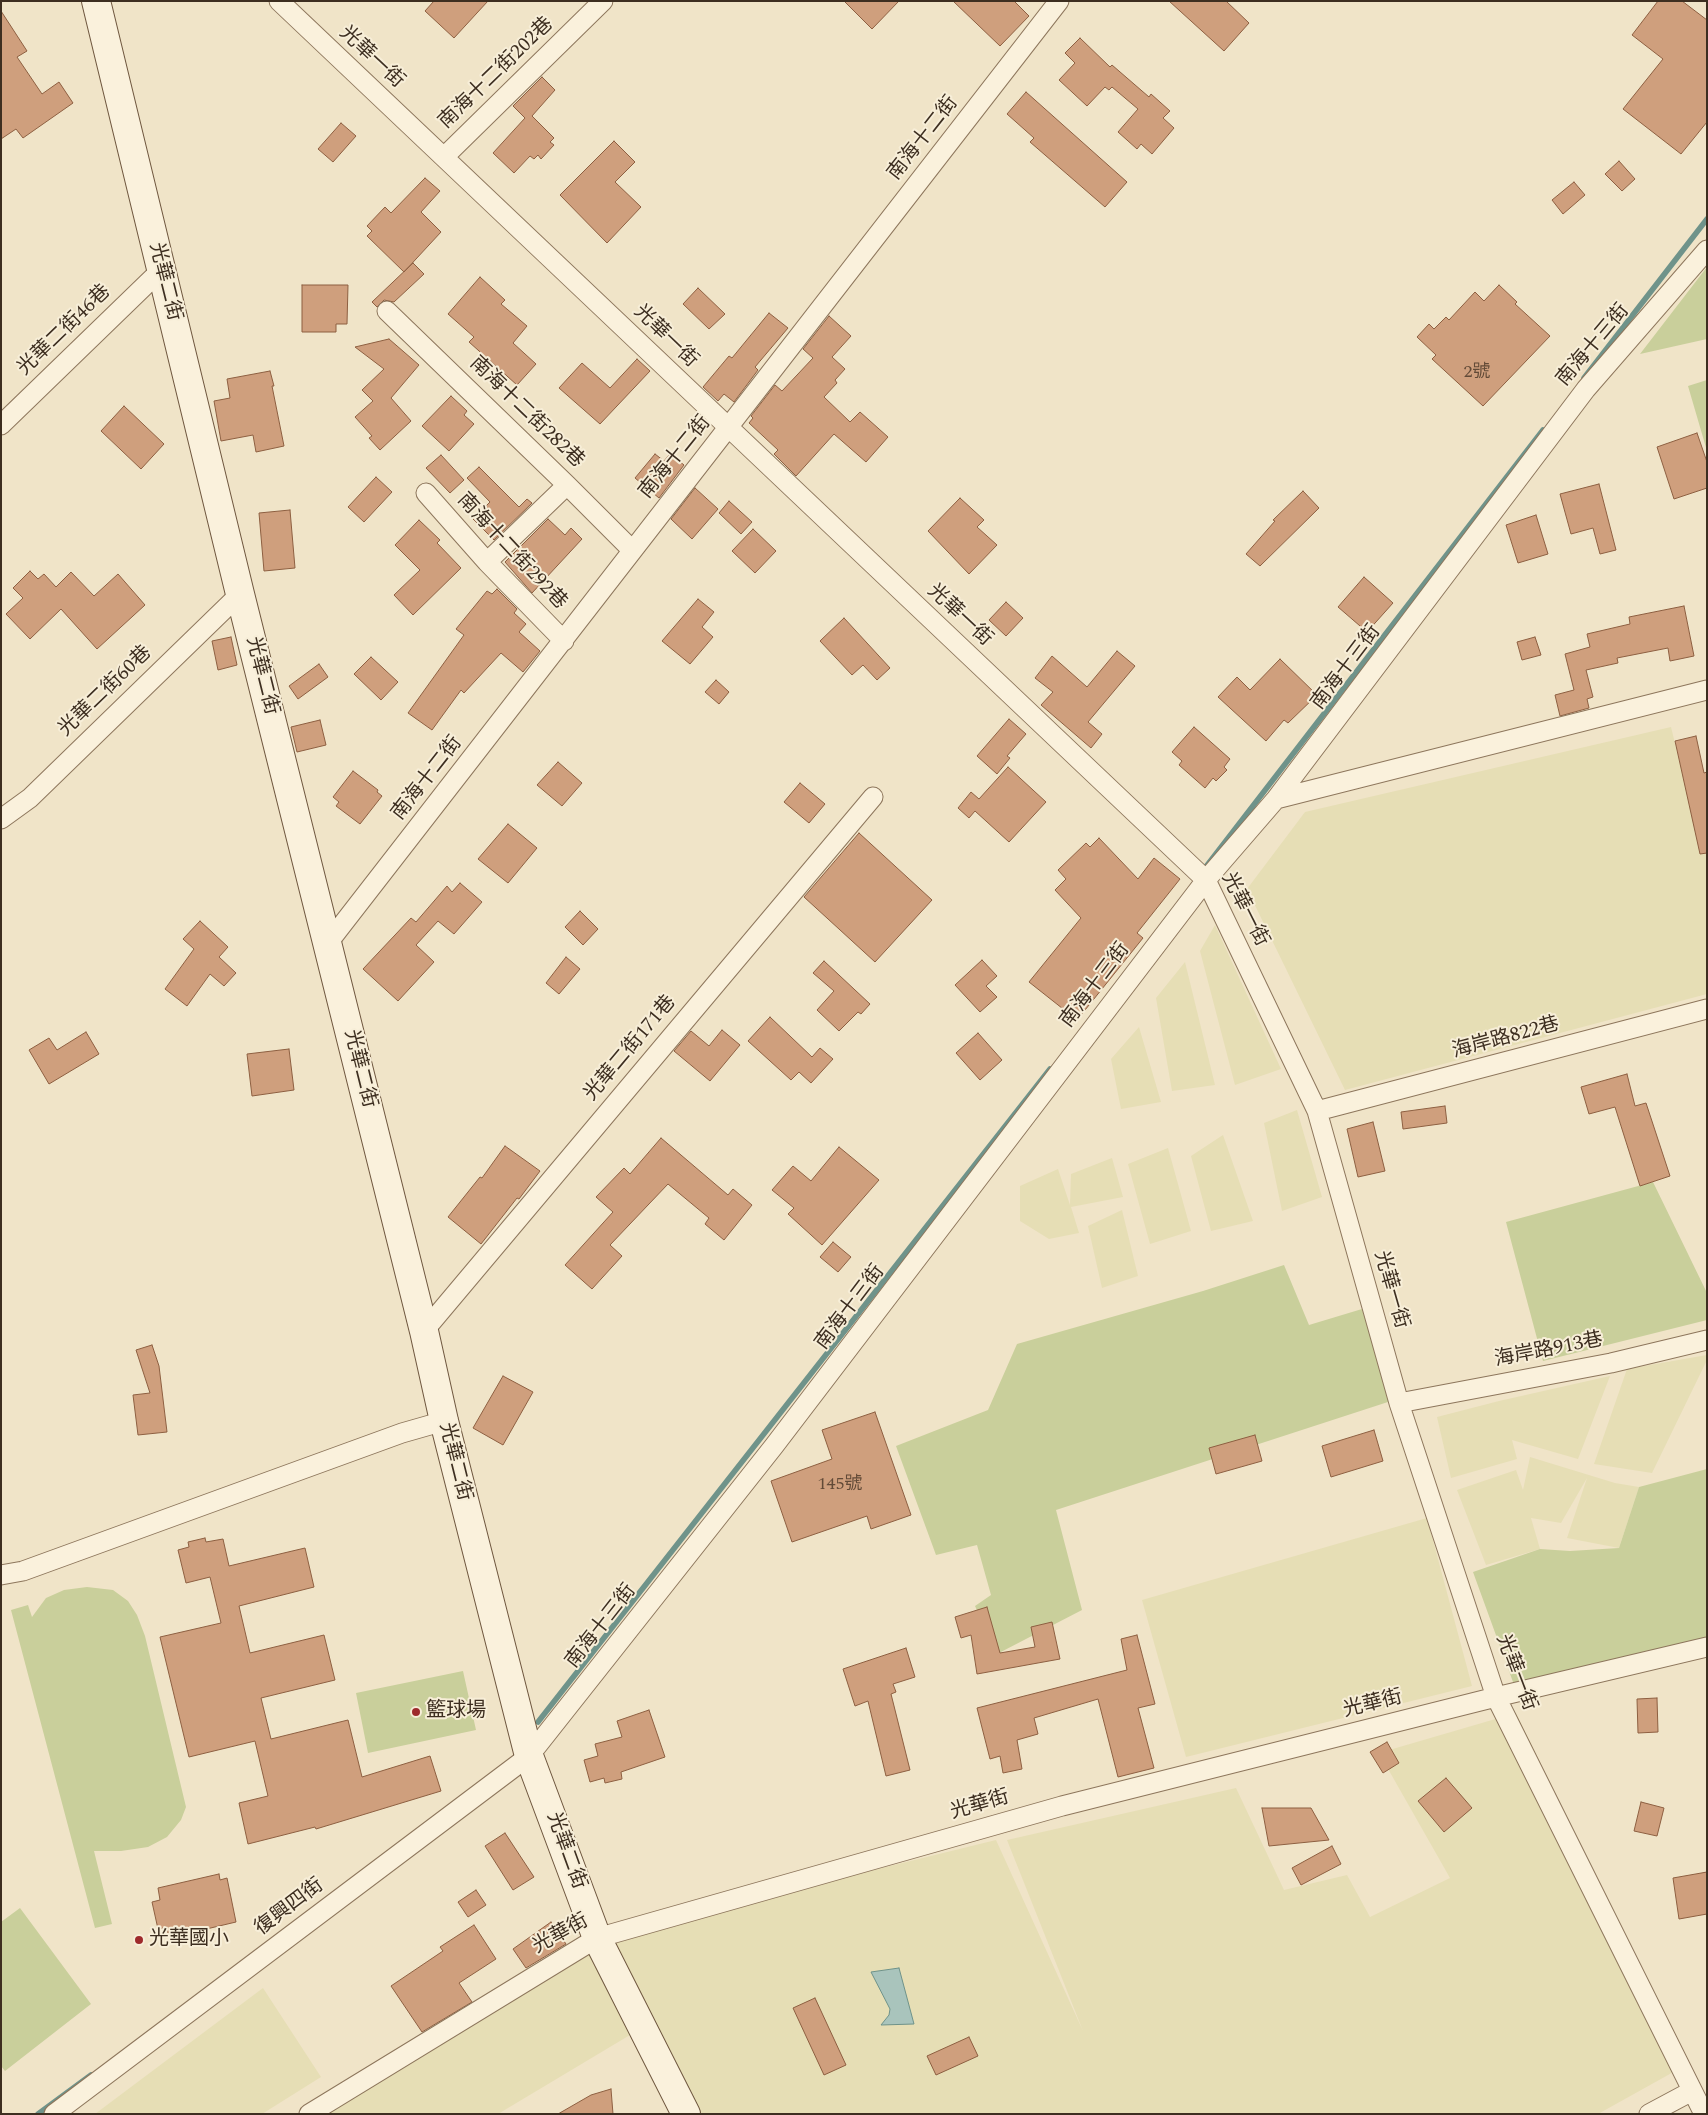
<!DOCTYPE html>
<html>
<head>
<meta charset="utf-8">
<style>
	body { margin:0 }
	#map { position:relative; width:1708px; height:2115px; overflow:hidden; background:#f0e4c8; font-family:Spectral,serif }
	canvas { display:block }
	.frame { position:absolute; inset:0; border:2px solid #3d2e20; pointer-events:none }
</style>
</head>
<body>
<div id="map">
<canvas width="1708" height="2115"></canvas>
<div class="frame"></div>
</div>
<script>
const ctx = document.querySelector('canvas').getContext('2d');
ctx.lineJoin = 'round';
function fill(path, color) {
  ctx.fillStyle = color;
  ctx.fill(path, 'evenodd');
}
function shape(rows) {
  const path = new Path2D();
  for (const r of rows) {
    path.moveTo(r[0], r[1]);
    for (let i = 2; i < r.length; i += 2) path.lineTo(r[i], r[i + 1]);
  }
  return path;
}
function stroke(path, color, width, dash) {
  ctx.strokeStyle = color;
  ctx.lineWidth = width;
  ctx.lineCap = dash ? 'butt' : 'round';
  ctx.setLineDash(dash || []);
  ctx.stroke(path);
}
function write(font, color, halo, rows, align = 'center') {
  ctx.font = font + ' Spectral,"Noto Sans TC",serif';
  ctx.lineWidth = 4;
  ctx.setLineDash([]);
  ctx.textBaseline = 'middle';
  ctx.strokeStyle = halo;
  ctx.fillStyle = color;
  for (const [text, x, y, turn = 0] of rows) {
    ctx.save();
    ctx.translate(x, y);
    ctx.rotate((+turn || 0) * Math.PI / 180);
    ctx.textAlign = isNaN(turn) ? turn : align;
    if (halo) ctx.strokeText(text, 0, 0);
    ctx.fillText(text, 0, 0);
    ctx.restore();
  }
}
const farmland = shape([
	[1671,727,1701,849,1707,848,1707,994,1345,1090,1247,889,1305,812],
	[1215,925,1281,1069,1235,1085,1200,951],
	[1185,962,1215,1085,1172,1091,1156,998],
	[1139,1027,1161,1102,1121,1109,1111,1059],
	[1297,1110,1322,1197,1282,1211,1264,1123],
	[1223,1135,1253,1221,1211,1231,1191,1156],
	[1168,1148,1191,1231,1150,1244,1128,1164],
	[1112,1158,1123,1197,1071,1207,1079,1233,1049,1239,1020,1221,1020,1186,1058,1169,1070,1205,1071,1174],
	[1122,1210,1138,1276,1102,1288,1088,1226],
	[1707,1355,1707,1360,1652,1473,1594,1464,1627,1369],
	[1610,1376,1578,1459,1512,1440,1517,1459,1451,1478,1437,1417,1499,1401],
	[1530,1457,1615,1483,1639,1487,1619,1548,1567,1538,1587,1478,1561,1523,1531,1518,1540,1549,1486,1565,1457,1490,1516,1470,1523,1490],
	[1427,1518,1472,1686,1186,1757,1142,1600],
	[1516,1713,1686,2065,1598,2114,699,2114,605,1936,996,1840,1083,2031,1007,1840,1236,1788,1284,1890,1347,1875,1370,1917,1450,1878,1379,1753],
	[588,1952,630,2035,498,2114,318,2114],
	[263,1988,321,2077,262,2114,95,2114]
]);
const green = shape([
	[1707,267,1707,339,1640,354],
	[1707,380,1707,451,1688,386],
	[1653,1182,1707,1293,1707,1320,1543,1361,1506,1222],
	[1284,1265,1309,1325,1362,1309,1391,1401,1056,1510,1082,1610,997,1654,975,1606,991,1595,977,1545,936,1555,896,1446,988,1410,1017,1344,1203,1291],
	[1707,1469,1707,1643,1517,1693,1473,1572,1540,1549,1570,1551,1619,1548,1639,1487],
	[87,1587,113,1590,128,1601,137,1615,145,1636,186,1807,181,1820,167,1837,148,1847,121,1851,94,1851,112,1924,95,1928,11,1610,28,1605,32,1617,46,1598,64,1590],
	[463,1671,476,1730,368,1753,356,1693],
	[20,1908,91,2004,5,2071,1,2066,1,1922]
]);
const water = shape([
	[899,1968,914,2024,881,2025,889,2015,890,2009,871,1972,899,1968]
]);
const stream = shape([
	[1584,378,1707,219],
	[1205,868,1543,430],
	[538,1722,1050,1069],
	[38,2114,91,2075]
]);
const building = shape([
	[434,1,488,1,454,38,425,11,434,1],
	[844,1,899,1,872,29,844,1],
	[953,1,1014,1,1029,16,1000,46,953,1],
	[1169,1,1226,1,1249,23,1224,51,1169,1],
	[1658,1,1682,1,1707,20,1707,122,1681,154,1623,109,1663,59,1632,35,1658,1],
	[1,11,27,51,17,57,42,94,59,82,73,103,23,138,16,129,1,139,1,11],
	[1080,38,1110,67,1112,65,1149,97,1151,94,1170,111,1163,118,1174,128,1152,154,1141,144,1137,149,1118,132,1138,109,1112,87,1109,90,1105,87,1087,106,1059,80,1075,63,1065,53,1080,38],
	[542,77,555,90,532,116,554,138,550,142,554,145,541,159,538,155,534,159,530,156,514,173,493,153,525,118,513,106,542,77],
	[1026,92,1127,182,1105,207,1030,142,1034,138,1007,114,1026,92],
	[341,123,356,136,333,162,318,149,341,123],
	[614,141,635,162,615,182,641,207,607,243,560,195,614,141],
	[1619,161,1635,179,1622,191,1605,174,1619,161],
	[425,178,440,191,421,212,441,232,404,272,367,236,372,231,367,226,385,207,391,213,425,178],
	[1574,182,1585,195,1563,214,1552,200,1574,182],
	[413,263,424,274,394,302,384,300,377,307,372,302,413,263],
	[480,277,505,300,501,304,527,326,513,343,536,364,517,385,469,342,474,337,448,314,480,277],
	[302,285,348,285,347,324,336,324,336,332,302,332,302,285],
	[1499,285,1517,302,1515,304,1550,336,1483,406,1432,359,1436,355,1417,337,1429,324,1434,329,1446,317,1449,320,1475,292,1484,301,1499,285],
	[698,288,725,314,709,329,683,304,698,288],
	[769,313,788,328,755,367,758,370,734,402,724,394,718,401,703,387,729,356,732,358,769,313],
	[829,316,851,336,832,357,845,369,835,380,837,383,824,397,850,422,860,412,888,437,866,462,834,434,796,476,774,454,778,450,749,423,753,418,751,416,775,385,782,391,813,358,803,349,829,316],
	[389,339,419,365,391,398,411,421,380,450,369,438,372,436,355,417,373,401,362,390,384,369,355,347,389,339],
	[637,359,650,371,600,424,559,388,582,363,610,388,637,359],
	[270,371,274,386,272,386,284,446,256,452,253,435,221,441,214,401,230,398,227,379,270,371],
	[451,396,467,411,464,415,474,424,449,451,422,426,451,396],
	[124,406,164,444,141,469,101,431,124,406],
	[1697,433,1707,462,1707,488,1674,499,1657,447,1697,433],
	[655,454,664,461,670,454,684,465,659,498,635,478,655,454],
	[441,455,464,480,450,493,426,468,441,455],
	[479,467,519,507,527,499,532,503,494,540,473,519,490,502,467,478,479,467],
	[376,477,392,492,364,522,348,507,376,477],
	[1599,484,1616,550,1600,554,1593,528,1571,534,1560,494,1599,484],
	[695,488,718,509,692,539,671,519,695,488],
	[1303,491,1319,508,1260,566,1246,554,1275,521,1273,520,1303,491],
	[960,498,984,520,977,527,997,545,969,574,928,531,960,498],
	[729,501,752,522,741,534,719,513,729,501],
	[290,510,295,568,264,571,259,513,290,510],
	[1536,515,1548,554,1518,563,1506,525,1536,515],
	[548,519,565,535,571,528,582,539,532,593,505,562,548,519],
	[419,520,440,540,437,543,461,568,413,615,394,595,420,570,395,545,419,520],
	[753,529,776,551,755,573,732,551,753,529],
	[30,571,38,579,44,574,56,587,71,572,94,596,118,574,145,605,97,649,61,609,30,639,6,614,23,598,13,588,30,571],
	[1364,577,1393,603,1367,632,1338,607,1364,577],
	[497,589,517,609,514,613,526,624,519,632,540,651,523,672,501,653,464,693,461,690,432,730,408,713,464,635,456,629,487,591,492,594,497,589],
	[698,599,714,612,702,627,713,637,690,664,662,641,698,599],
	[1006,602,1023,618,1006,636,989,620,1006,602],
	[1684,606,1694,656,1670,661,1668,648,1617,658,1618,663,1586,670,1593,697,1587,699,1589,708,1560,716,1555,695,1574,690,1565,654,1590,647,1587,634,1630,624,1629,617,1684,606],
	[844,618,890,668,877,680,863,665,852,675,820,641,844,618],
	[231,637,237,665,218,670,212,641,231,637],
	[1535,637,1541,655,1522,660,1517,642,1535,637],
	[1117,651,1135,666,1088,722,1102,734,1091,748,1041,705,1053,692,1035,678,1052,656,1087,687,1117,651],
	[371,657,398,682,381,700,354,674,371,657],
	[1280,659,1317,695,1288,723,1284,720,1266,741,1218,697,1237,677,1250,690,1280,659],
	[319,664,328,677,298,699,289,686,319,664],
	[716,680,729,692,719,704,705,692,716,680],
	[1009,719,1026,734,1007,756,1010,758,997,774,977,756,1009,719],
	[320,720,326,745,297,752,291,727,320,720],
	[1194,727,1230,759,1224,767,1227,770,1216,781,1213,778,1205,788,1179,765,1182,761,1172,752,1194,727],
	[1696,736,1704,773,1707,772,1707,853,1700,854,1675,741,1696,736],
	[558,762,582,783,562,806,537,785,558,762],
	[1008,767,1046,802,1009,842,975,811,969,818,958,808,971,792,979,799,1008,767],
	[353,771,378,790,377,792,382,796,360,824,336,806,339,802,333,797,353,771],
	[800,783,825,804,809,823,784,802,800,783],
	[508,824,537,848,508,883,478,859,508,824],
	[859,833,932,900,875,962,804,897,859,833],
	[1099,838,1138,879,1154,858,1180,879,1137,933,1143,938,1077,1020,1029,982,1081,918,1055,890,1066,879,1058,870,1086,843,1090,847,1099,838],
	[460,883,482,902,454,934,438,921,416,945,434,962,398,1001,363,969,411,918,416,922,447,886,452,892,460,883],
	[580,911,598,929,583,945,565,927,580,911],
	[200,921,228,947,219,957,236,973,224,986,210,974,187,1006,165,989,194,949,183,939,200,921],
	[566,957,580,969,559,994,546,983,566,957],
	[982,960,997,976,986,986,997,997,980,1012,955,985,982,960],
	[824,961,870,1004,861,1014,858,1012,839,1031,817,1010,834,991,813,973,824,961],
	[770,1017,812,1057,820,1048,833,1059,811,1083,799,1072,791,1080,748,1041,770,1017],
	[722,1030,740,1045,710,1081,674,1051,691,1031,709,1046,722,1030],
	[86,1032,99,1054,49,1084,29,1050,49,1038,57,1050,86,1032],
	[978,1033,1002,1060,980,1080,956,1053,978,1033],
	[289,1049,294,1090,252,1096,247,1054,289,1049],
	[1627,1074,1635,1106,1646,1103,1670,1176,1640,1186,1615,1107,1589,1114,1581,1087,1627,1074],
	[1445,1106,1447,1123,1403,1129,1401,1112,1445,1106],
	[1373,1122,1385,1171,1358,1177,1347,1129,1373,1122],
	[661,1138,728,1195,733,1189,752,1205,724,1240,705,1224,709,1218,668,1184,610,1245,622,1256,592,1289,565,1265,613,1212,596,1197,624,1168,630,1174,661,1138],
	[505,1146,540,1171,519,1199,517,1198,481,1244,448,1217,480,1177,482,1178,505,1146],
	[839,1147,879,1180,822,1245,788,1214,794,1208,772,1190,793,1166,811,1181,839,1147],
	[833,1242,851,1257,838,1272,820,1257,833,1242],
	[152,1345,159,1366,167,1432,138,1435,133,1395,150,1393,136,1350,152,1345],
	[503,1376,533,1392,503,1445,473,1428,503,1376],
	[875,1412,911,1515,871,1529,867,1516,792,1542,771,1481,832,1459,822,1430,875,1412],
	[1374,1430,1383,1461,1331,1477,1322,1446,1374,1430],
	[1255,1435,1262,1461,1216,1474,1209,1448,1255,1435],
	[205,1538,206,1542,223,1539,229,1566,305,1548,314,1587,239,1606,250,1653,324,1635,335,1680,261,1698,271,1739,348,1720,362,1777,430,1756,441,1791,316,1829,315,1827,248,1844,239,1803,268,1796,255,1741,189,1757,160,1637,221,1623,210,1577,186,1583,178,1550,189,1547,188,1542,205,1538],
	[987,1607,1000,1653,1035,1647,1031,1627,1052,1622,1060,1659,977,1674,971,1635,961,1638,955,1617,987,1607],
	[1137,1635,1155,1704,1138,1708,1154,1768,1118,1777,1098,1699,1034,1718,1038,1734,1017,1740,1022,1769,1003,1773,1000,1756,990,1759,977,1708,1127,1670,1121,1639,1137,1635],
	[906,1648,915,1677,893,1684,896,1692,891,1694,910,1770,886,1776,868,1701,855,1706,843,1669,906,1648],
	[1657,1698,1658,1732,1638,1733,1637,1699,1657,1698],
	[649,1710,665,1757,621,1772,622,1779,605,1783,604,1778,590,1782,584,1760,598,1756,595,1744,622,1737,617,1721,649,1710],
	[1387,1742,1399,1763,1383,1773,1370,1752,1387,1742],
	[1446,1778,1472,1808,1444,1832,1418,1801,1446,1778],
	[1641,1802,1664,1808,1657,1836,1634,1831,1641,1802],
	[1262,1808,1311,1808,1329,1840,1269,1846,1262,1808],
	[505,1833,534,1877,513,1890,485,1846,505,1833],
	[1332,1846,1341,1864,1301,1885,1292,1868,1332,1846],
	[1707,1872,1707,1914,1679,1919,1673,1878,1707,1872],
	[219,1874,220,1880,227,1878,236,1922,181,1935,180,1930,168,1933,167,1927,158,1929,152,1902,160,1900,158,1888,219,1874],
	[476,1890,486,1905,468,1917,458,1902,476,1890],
	[551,1922,566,1944,526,1968,513,1949,551,1922],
	[474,1925,496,1959,459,1983,472,2002,422,2032,391,1986,443,1951,440,1947,474,1925],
	[815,1998,846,2065,824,2075,793,2008,815,1998],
	[969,2037,978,2056,936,2075,927,2056,969,2037],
	[611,2089,613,2114,558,2114,591,2095,611,2089]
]);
const street = shape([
	[279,1,1206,880,1317,1111,1399,1403,1496,1697,1704,2114],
	[444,157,603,1],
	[387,311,567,485,632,550],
	[1,425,161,270],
	[426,493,487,562,564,641],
	[487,562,567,485],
	[1276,799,1707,690],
	[1,819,30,798,240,594],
	[328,943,1059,1],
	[1317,1111,1707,1009],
	[424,1331,873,797],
	[1399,1403,1611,1363,1707,1340],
	[1,1575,23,1571,402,1433,444,1421],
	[54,2114,529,1756,774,1446,1206,880,1276,799,1586,389,1707,250],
	[309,2114,597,1938,1062,1806,1496,1697,1707,1647],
	[1649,2114,1692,2091]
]);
const secondary = shape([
	[96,1,240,594,424,1331,444,1421,529,1756,597,1938,686,2114]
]);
const markers = [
	[416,1712,5,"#9e2a2b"],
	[139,1940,5,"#9e2a2b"]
];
const numberNames = [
	["2號",1477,373],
	["145號",840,1485]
];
const streetNames = [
	["光華一街",371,58,43],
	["南海十二街202巷",497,74,-44],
	["南海十二街",924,139,-52],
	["光華二街",164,282,76],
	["光華二街46巷",65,331,-44],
	["光華一街",665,337,44],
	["南海十三街",1594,346,-50],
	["南海十二街282巷",526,413,44],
	["南海十二街",676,458,-51],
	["南海十二街292巷",511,552,47],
	["光華一街",959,616,43],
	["南海十三街",1347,668,-53],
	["光華二街",261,676,76],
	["光華二街60巷",106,692,-44],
	["南海十二街",428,779,-52],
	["光華一街",1244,910,63],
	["南海十三街",1096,986,-53],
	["海岸路822巷",1506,1039,-15],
	["光華二街171巷",631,1049,-50],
	["光華二街",359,1069,76],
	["光華一街",1390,1290,74],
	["南海十三街",851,1308,-53],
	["海岸路913巷",1549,1351,-11],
	["光華二街",454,1462,76],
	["南海十三街",602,1627,-52],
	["光華一街",1515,1673,69],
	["光華街",1373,1705,-14],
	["光華街",980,1806,-16],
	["光華二街",565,1851,70],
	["復興四街",290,1908,-37],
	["光華街",561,1935,-29]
];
const poiNames = [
	["籃球場",426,1712],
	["光華國小",149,1940]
];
fill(farmland, '#e6deb5');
fill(green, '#c9cf9b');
fill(water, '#a9c4bc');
stroke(water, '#6f938a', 1);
stroke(stream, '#6f938a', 5.5);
fill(building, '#cf9f7d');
stroke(building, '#8d5f41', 1);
stroke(street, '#8d765c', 21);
stroke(secondary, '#6f573f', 30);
stroke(street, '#faf1dc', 19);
stroke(secondary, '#faf1dc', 28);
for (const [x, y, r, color] of markers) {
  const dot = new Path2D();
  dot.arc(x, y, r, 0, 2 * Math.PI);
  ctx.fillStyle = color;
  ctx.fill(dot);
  stroke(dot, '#f7eed8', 2);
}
write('18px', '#624a37', null, numberNames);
write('20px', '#3d2e20', '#f7eed8', streetNames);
write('20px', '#3d2e20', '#f7eed8', poiNames, 'left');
</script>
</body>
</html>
